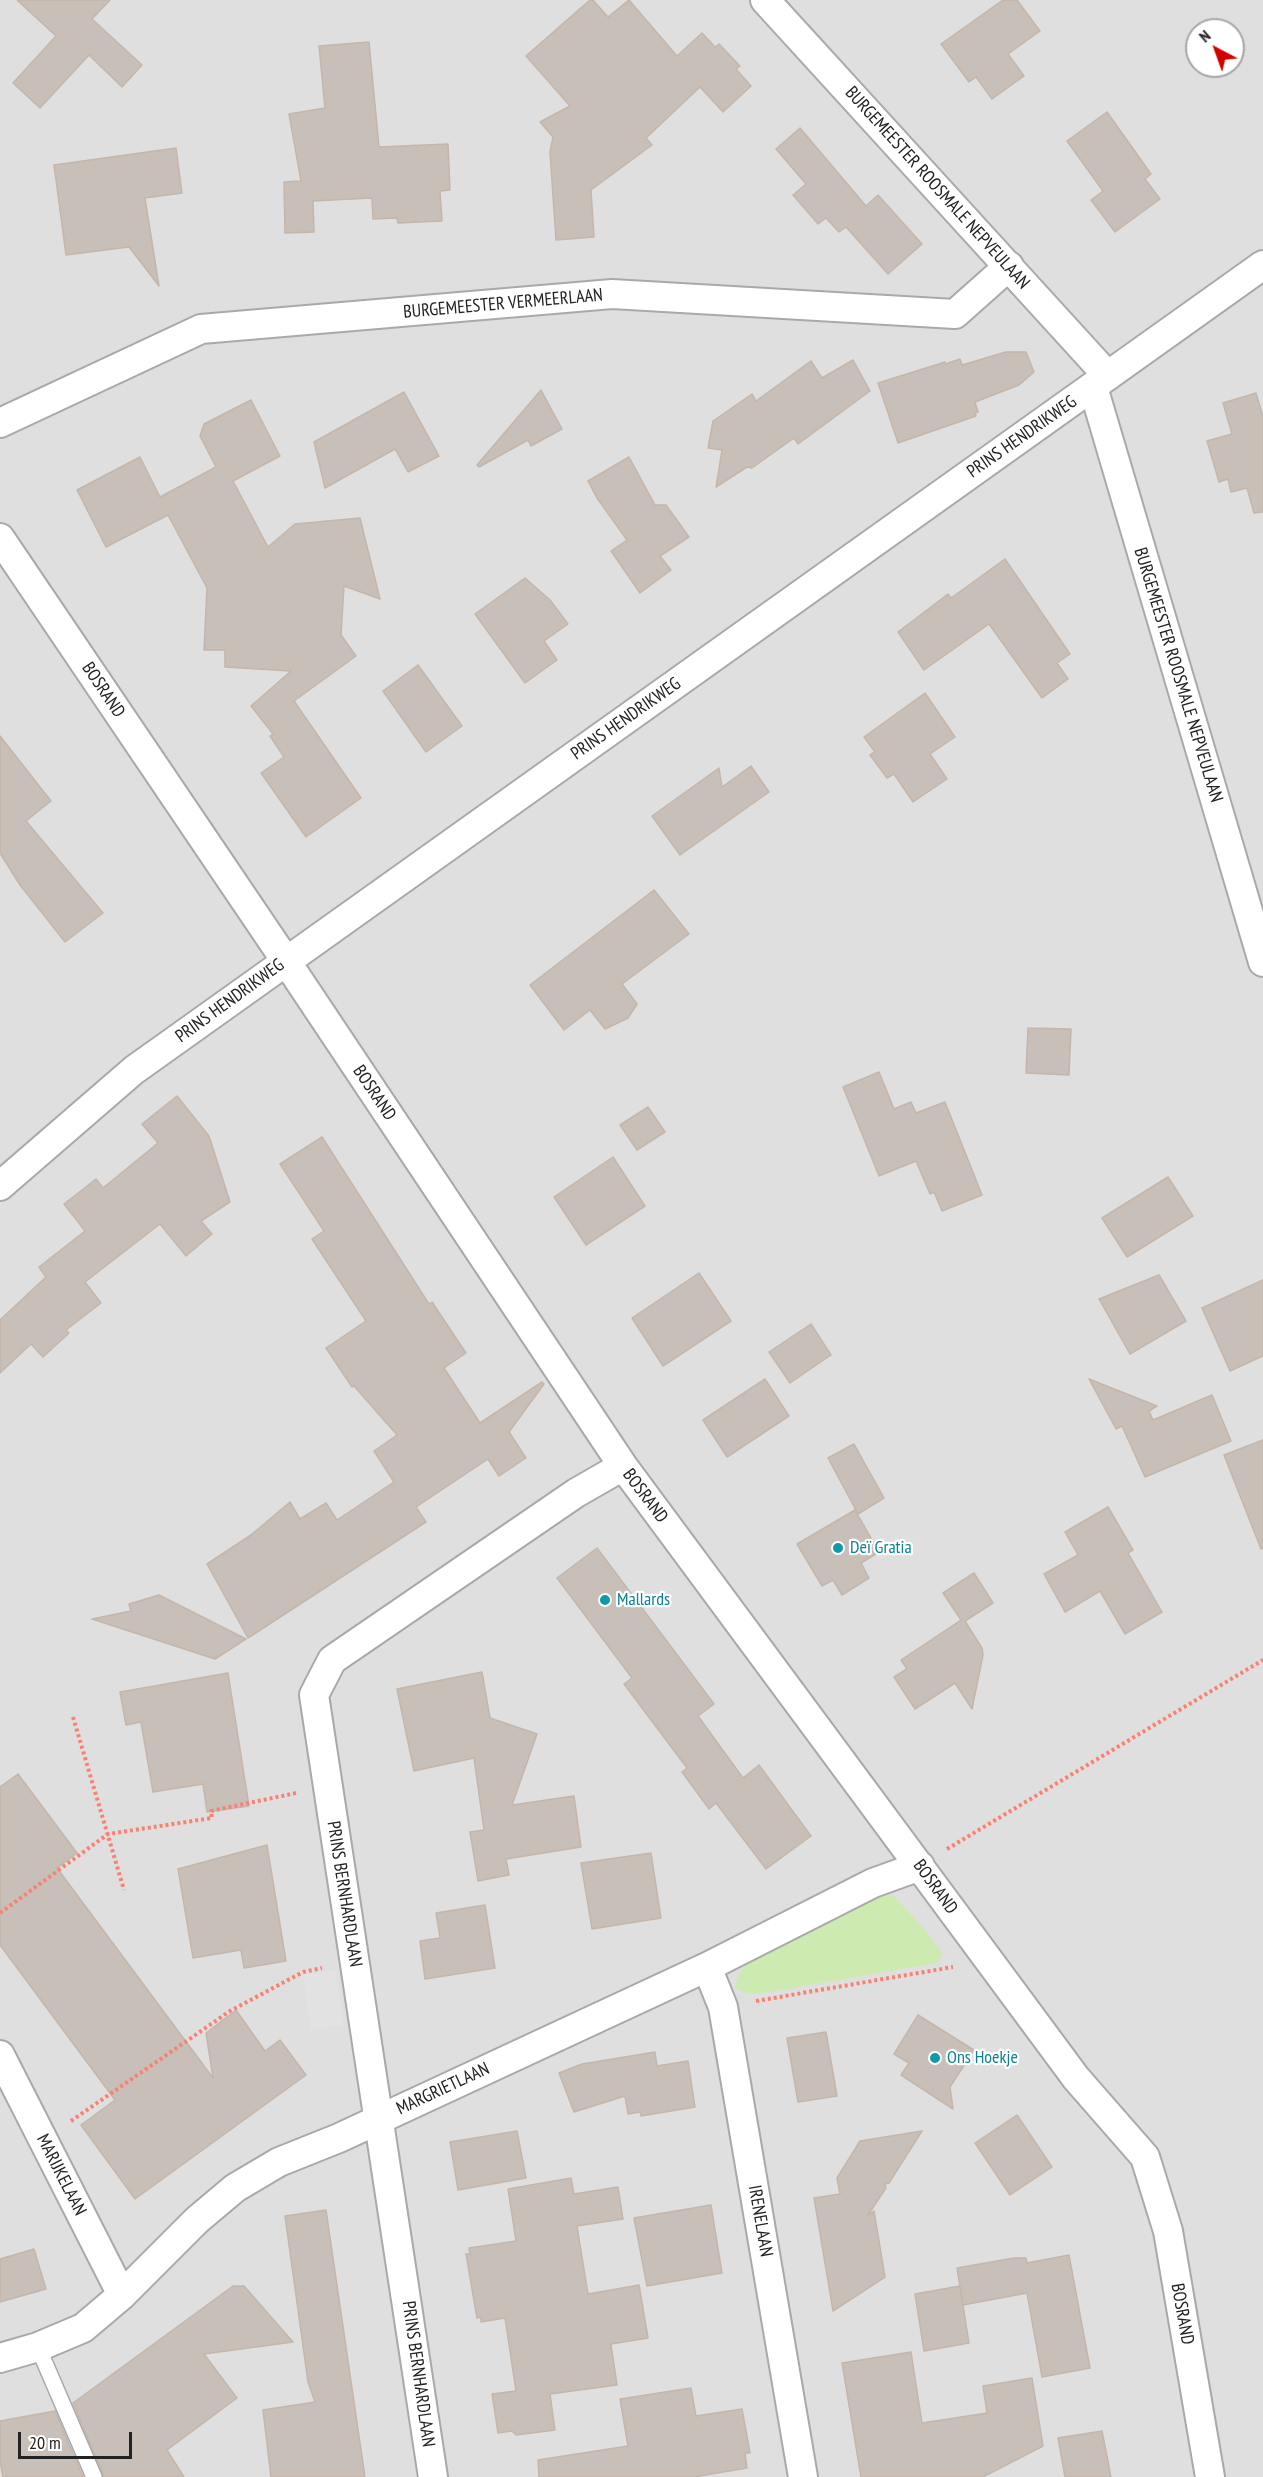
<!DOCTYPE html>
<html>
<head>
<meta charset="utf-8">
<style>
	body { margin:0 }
	#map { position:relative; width:1263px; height:2477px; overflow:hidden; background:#f2efe9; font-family:"PT Sans Narrow",sans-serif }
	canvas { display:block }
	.north { position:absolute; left:1185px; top:18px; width:60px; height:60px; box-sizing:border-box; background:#fff; border:2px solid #a7a7a7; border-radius:50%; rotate:319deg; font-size:16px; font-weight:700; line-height:24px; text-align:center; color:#222 }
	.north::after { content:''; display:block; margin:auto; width:21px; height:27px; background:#d40000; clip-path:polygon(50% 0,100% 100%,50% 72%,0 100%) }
	.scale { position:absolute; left:18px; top:2432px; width:114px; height:27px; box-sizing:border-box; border:3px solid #222; border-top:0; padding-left:8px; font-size:18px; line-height:21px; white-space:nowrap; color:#222; -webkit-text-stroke:4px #fff; paint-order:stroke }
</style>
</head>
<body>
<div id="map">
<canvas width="1263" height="2477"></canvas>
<div class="north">N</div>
<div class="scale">20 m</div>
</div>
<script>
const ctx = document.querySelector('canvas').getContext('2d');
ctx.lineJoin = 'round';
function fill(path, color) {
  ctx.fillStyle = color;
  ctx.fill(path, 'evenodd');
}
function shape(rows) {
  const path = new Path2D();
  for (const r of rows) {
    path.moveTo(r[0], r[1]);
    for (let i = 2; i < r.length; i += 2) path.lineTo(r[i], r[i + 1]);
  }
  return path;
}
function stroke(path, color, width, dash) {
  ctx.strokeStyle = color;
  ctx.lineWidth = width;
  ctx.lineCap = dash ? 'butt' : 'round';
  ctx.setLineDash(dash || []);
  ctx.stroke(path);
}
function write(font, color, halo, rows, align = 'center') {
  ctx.font = font + ' "PT Sans Narrow",sans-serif';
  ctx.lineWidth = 4.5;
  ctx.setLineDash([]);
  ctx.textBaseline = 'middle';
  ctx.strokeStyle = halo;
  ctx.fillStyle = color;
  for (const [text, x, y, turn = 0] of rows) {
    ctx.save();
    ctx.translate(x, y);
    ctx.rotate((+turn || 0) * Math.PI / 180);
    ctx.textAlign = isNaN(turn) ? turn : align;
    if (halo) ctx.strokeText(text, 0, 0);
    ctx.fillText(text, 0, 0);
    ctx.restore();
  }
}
const residential = shape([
	[0,0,1263,0,1263,2477,0,2477],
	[1197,30,1233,30,1233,66,1197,66]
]);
const grass = shape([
	[893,1895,924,1929,943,1954,937,1963,764,1993,748,1994,735,1988,739,1974,744,1967,762,1954,881,1896]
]);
const parking = shape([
	[336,1970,344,2025,311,2029,303,1975]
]);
const building = shape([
	[17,0,110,0,92,19,142,65,122,87,89,55,40,108,13,83,56,36,17,0],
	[590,0,593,0,608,17,629,0,677,56,702,33,715,47,719,44,740,66,736,69,751,86,723,112,700,87,646,138,652,145,591,190,594,237,556,240,550,152,553,137,540,122,570,106,526,56,590,0],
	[1003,0,1017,0,1040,31,1008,54,1024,76,992,99,976,77,969,82,941,44,1003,0],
	[369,42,379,147,448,144,450,190,440,191,442,221,398,223,397,218,373,219,372,198,313,201,314,232,285,233,284,182,301,181,289,114,325,108,319,46,369,42],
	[1107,112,1151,174,1145,179,1160,199,1115,232,1091,200,1103,191,1067,141,1107,112],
	[800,128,866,206,878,195,922,244,888,274,846,227,839,232,826,218,818,224,793,195,806,184,776,149,800,128],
	[176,148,182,193,145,198,159,286,129,247,66,255,54,165,176,148],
	[1006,352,1026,352,1034,372,1019,385,975,402,978,412,975,413,976,416,898,443,878,383,945,362,945,364,960,359,962,365,1006,352],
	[853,360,870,391,798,444,794,438,752,468,747,467,716,487,722,450,708,448,713,421,752,394,756,401,811,361,822,378,853,360],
	[541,390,562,429,531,446,528,440,479,467,477,465,541,390],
	[404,392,439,456,408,472,395,449,325,488,314,442,404,392],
	[1256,393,1263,417,1263,512,1254,513,1247,488,1231,492,1228,479,1219,482,1207,441,1232,434,1223,403,1256,393],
	[251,400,280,456,233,481,268,547,295,524,360,518,380,599,344,586,341,635,356,656,294,701,361,798,306,837,261,773,284,757,270,736,273,734,251,706,291,671,225,667,225,650,204,650,207,588,168,515,106,547,77,490,140,457,160,497,216,467,200,436,204,424,251,400],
	[629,457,655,505,666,505,689,537,660,556,671,570,640,593,611,551,627,540,597,498,588,481,629,457],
	[1005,559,1070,654,1057,663,1068,679,1042,698,989,624,924,670,898,632,948,594,951,598,1005,559],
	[525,578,550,600,568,624,544,641,557,660,525,683,475,614,525,578],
	[418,665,462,726,426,752,383,691,418,665],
	[925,693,955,737,930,754,947,779,913,802,894,774,887,778,870,755,875,752,864,737,925,693],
	[0,736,51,801,26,821,103,913,65,942,20,885,0,853,0,736],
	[751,766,769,792,680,855,652,816,719,768,722,787,751,766],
	[654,890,689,934,622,984,637,1004,628,1018,605,1029,590,1010,564,1030,530,985,654,890],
	[1028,1028,1071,1029,1069,1075,1026,1073,1028,1028],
	[879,1072,894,1109,911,1102,916,1113,945,1102,982,1195,942,1211,934,1192,930,1194,916,1161,879,1176,843,1087,879,1072],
	[177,1096,209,1136,230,1202,201,1221,212,1234,186,1256,160,1224,85,1282,101,1303,66,1330,69,1333,43,1357,31,1344,0,1373,0,1320,46,1277,39,1267,85,1231,64,1204,96,1179,103,1188,158,1143,142,1124,177,1096],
	[648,1107,665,1132,637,1150,620,1125,648,1107],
	[322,1137,429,1304,432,1302,466,1353,444,1368,480,1423,542,1382,544,1384,509,1432,526,1458,499,1476,488,1459,416,1507,426,1522,248,1638,207,1564,251,1535,290,1502,300,1519,326,1503,337,1520,394,1482,374,1451,397,1435,354,1386,352,1387,326,1348,366,1321,312,1239,324,1231,280,1164,322,1137],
	[613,1157,645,1206,586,1245,554,1197,613,1157],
	[1168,1177,1193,1216,1127,1257,1102,1218,1168,1177],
	[699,1273,731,1321,663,1366,632,1318,699,1273],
	[1159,1275,1186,1321,1130,1354,1099,1299,1159,1275],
	[1263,1280,1263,1356,1230,1371,1202,1308,1263,1280],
	[811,1324,831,1355,790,1383,769,1352,811,1324],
	[765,1379,789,1416,727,1457,703,1420,765,1379],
	[1089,1379,1157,1406,1149,1411,1153,1420,1212,1395,1231,1441,1145,1477,1122,1426,1116,1429,1089,1379],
	[1263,1440,1263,1548,1261,1549,1224,1455,1263,1440],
	[854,1444,884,1498,858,1514,828,1458,854,1444],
	[1108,1507,1133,1550,1128,1553,1162,1612,1125,1634,1100,1591,1065,1612,1044,1574,1078,1555,1065,1532,1108,1507],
	[855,1510,879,1552,861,1563,869,1578,842,1595,833,1580,822,1586,797,1544,855,1510],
	[597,1548,714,1704,698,1716,743,1778,759,1765,811,1836,766,1869,716,1803,709,1809,682,1772,687,1768,624,1684,632,1678,557,1578,597,1548],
	[974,1573,993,1603,965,1621,982,1648,983,1655,972,1709,955,1683,915,1709,894,1677,907,1669,901,1660,961,1620,943,1593,974,1573],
	[159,1595,246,1639,215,1659,92,1619,131,1611,129,1604,159,1595],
	[482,1672,490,1718,537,1734,512,1805,574,1796,581,1847,506,1859,509,1875,478,1881,470,1832,484,1830,474,1758,414,1771,397,1689,482,1672],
	[228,1673,249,1806,207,1812,203,1784,153,1792,141,1722,126,1725,120,1692,228,1673],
	[18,1774,77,1853,57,1868,213,2078,206,2033,236,2010,265,2051,280,2040,306,2075,135,2199,81,2125,115,2100,0,1945,0,1787,18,1774],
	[267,1845,286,1961,244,1968,241,1950,193,1958,178,1869,267,1845],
	[651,1853,661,1918,592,1929,581,1863,651,1853],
	[485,1905,495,1968,425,1979,420,1941,440,1938,436,1913,485,1905],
	[918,2015,974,2050,950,2087,953,2109,901,2075,909,2063,894,2054,918,2015],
	[826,2032,837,2096,798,2102,787,2038,826,2032],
	[655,2052,657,2066,688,2061,695,2107,641,2116,640,2112,628,2114,625,2096,574,2112,559,2073,582,2064,655,2052],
	[1017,2115,1052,2167,1010,2195,975,2143,1017,2115],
	[517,2131,526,2178,458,2190,450,2142,517,2131],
	[922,2131,889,2183,885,2184,886,2188,868,2215,874,2211,885,2277,833,2311,814,2198,840,2194,837,2178,860,2141,922,2131],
	[571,2178,574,2194,618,2187,623,2219,577,2226,588,2294,639,2285,648,2338,611,2344,617,2385,550,2394,555,2430,516,2435,512,2431,498,2433,492,2394,516,2391,505,2318,481,2322,481,2317,477,2318,466,2254,470,2254,469,2248,516,2241,508,2189,571,2178],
	[711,2205,722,2273,647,2286,634,2218,711,2205],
	[326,2210,365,2477,271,2477,263,2410,315,2402,308,2382,285,2216,326,2210],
	[34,2249,46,2289,0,2302,0,2259,34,2249],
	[1069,2255,1090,2368,1042,2377,1027,2293,963,2305,957,2268,1014,2258,1026,2258,1027,2263,1069,2255],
	[233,2286,244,2286,293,2342,204,2354,237,2398,167,2450,184,2477,104,2477,73,2403,233,2286],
	[960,2286,969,2343,924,2351,915,2294,960,2286],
	[911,2352,922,2423,987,2413,983,2386,1032,2378,1043,2446,983,2477,861,2477,842,2363,911,2352],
	[691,2388,696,2416,742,2409,750,2453,745,2453,747,2468,694,2477,539,2477,538,2460,628,2446,620,2399,691,2388],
	[55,2411,83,2477,3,2477,0,2461,0,2421,55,2411],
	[1102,2431,1111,2477,1065,2477,1058,2438,1102,2431]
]);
const path = shape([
	[73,1717,124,1890],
	[947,1849,1263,1660],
	[0,1913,108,1834,212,1818,211,1811,296,1793],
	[756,2001,953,1967],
	[71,2121,230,2011,303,1972,322,1968]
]);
const lane = shape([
	[38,2347,94,2477]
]);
const street = shape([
	[765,0,1108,376],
	[1093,387,1263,962],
	[0,423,201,329,612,294,955,314,1009,266],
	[0,538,286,961,623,1466,1076,2078,1145,2157,1168,2231,1210,2477],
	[0,1186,134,1070,1263,265],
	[707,1967,723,2007,803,2477],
	[0,2055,122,2295],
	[0,2358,38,2347,83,2328,122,2295,197,2220,235,2188,279,2162,339,2138,707,1967,873,1883,920,1866],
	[433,2477,314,1695,332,1660,576,1493,623,1466]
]);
const markers = [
	[838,1548,6,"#0f9aa8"],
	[605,1600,6,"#0f9aa8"],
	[935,2058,6,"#0f9aa8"]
];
const streetNames = [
	["BURGEMEESTER ROOSMALE NEPVEULAAN",937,188,48],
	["BURGEMEESTER VERMEERLAAN",503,304,-5],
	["PRINS HENDRIKWEG",1022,437,-35],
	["BURGEMEESTER ROOSMALE NEPVEULAAN",1178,675,73],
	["BOSRAND",103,690,56],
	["PRINS HENDRIKWEG",626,719,-35],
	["PRINS HENDRIKWEG",230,1001,-36],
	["BOSRAND",374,1093,56],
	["BOSRAND",645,1496,53],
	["BOSRAND",935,1887,54],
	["PRINS BERNHARDLAAN",344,1894,81],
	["MARGRIETLAAN",443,2089,-25],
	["MARIJKELAAN",61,2175,63],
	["IRENELAAN",760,2221,80],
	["BOSRAND",1182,2314,80],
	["PRINS BERNHARDLAAN",418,2374,82]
];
const cultureNames = [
	["Deï Gratia",850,1548],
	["Mallards",617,1600],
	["Ons Hoekje",947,2058]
];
fill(residential, '#e0dfdf');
fill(grass, '#cdebb0');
fill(parking, '#e2e2e2');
fill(building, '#c7bfb8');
stroke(building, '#c4b6ab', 1.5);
stroke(lane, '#a9a9a9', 18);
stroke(street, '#a9a9a9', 32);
stroke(path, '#fa8072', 4, [3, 3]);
stroke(lane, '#fff', 15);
stroke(street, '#fff', 28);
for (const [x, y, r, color] of markers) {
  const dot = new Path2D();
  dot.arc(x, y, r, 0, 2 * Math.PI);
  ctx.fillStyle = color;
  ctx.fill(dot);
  stroke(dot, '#fff', 2);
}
write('18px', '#222', '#fff', streetNames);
write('18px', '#0d838f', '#fff', cultureNames, 'left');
</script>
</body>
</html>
